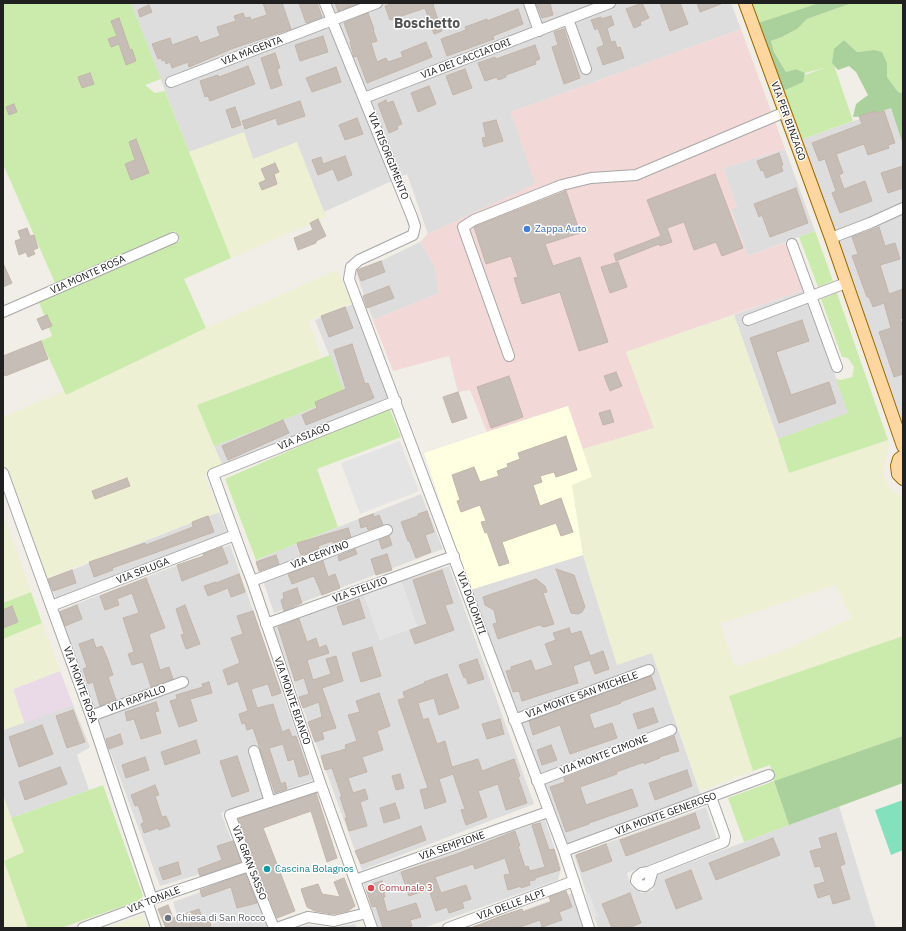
<!DOCTYPE html>
<html>
<head>
<meta charset="utf-8">
<style>
	body { margin:0 }
	#map { position:relative; width:906px; height:931px; overflow:hidden; background:#f1eee7; font-family:"IBM Plex Sans",sans-serif }
	canvas { display:block }
	.frame { position:absolute; inset:0; border:4px solid #202020; pointer-events:none }
</style>
</head>
<body>
<div id="map">
<canvas width="906" height="931"></canvas>
<div class="frame"></div>
</div>
<script>
const ctx = document.querySelector('canvas').getContext('2d');
ctx.lineJoin = 'round';
function fill(path, color) {
  ctx.fillStyle = color;
  ctx.fill(path, 'evenodd');
}
function shape(rows) {
  const path = new Path2D();
  for (const r of rows) {
    path.moveTo(r[0], r[1]);
    for (let i = 2; i < r.length; i += 2) path.lineTo(r[i], r[i + 1]);
  }
  return path;
}
function stroke(path, color, width, dash) {
  ctx.strokeStyle = color;
  ctx.lineWidth = width;
  ctx.lineCap = dash ? 'butt' : 'round';
  ctx.setLineDash(dash || []);
  ctx.stroke(path);
}
function write(font, color, halo, rows, align = 'center') {
  ctx.font = font + ' "IBM Plex Sans",sans-serif';
  ctx.lineWidth = 3;
  ctx.setLineDash([]);
  ctx.textBaseline = 'middle';
  ctx.strokeStyle = halo;
  ctx.fillStyle = color;
  for (const [text, x, y, turn = 0] of rows) {
    ctx.save();
    ctx.translate(x, y);
    ctx.rotate((+turn || 0) * Math.PI / 180);
    ctx.textAlign = isNaN(turn) ? turn : align;
    if (halo) ctx.strokeText(text, 0, 0);
    ctx.fillText(text, 0, 0);
    ctx.restore();
  }
}
const residential = shape([
	[131,3,731,3,741,29,511,112,536,184,428,234,407,174,324,212,307,169,253,159,244,133,189,152],
	[891,108,903,145,903,431,838,240,800,140],
	[785,149,815,231,748,256,731,209,737,207,723,168],
	[420,242,434,265,439,293,373,320,356,273],
	[804,290,849,413,778,439,734,315],
	[353,304,389,397,223,467,214,446,296,415,345,394,315,320],
	[421,494,443,549,274,613,256,560],
	[219,512,227,533,56,599,49,579],
	[230,545,313,780,221,813,240,862,160,886,58,611],
	[583,555,617,664,652,653,701,796,566,846,470,590],
	[449,566,534,804,362,870,274,628,364,595,380,640,417,626,401,581],
	[73,705,90,747,77,755,89,790,11,818,3,795,3,730],
	[839,806,876,928,598,928,574,855,706,807,717,839,627,873,631,886,642,893,653,890,657,875],
	[545,820,561,868,558,880,423,928,378,928,364,884],
	[248,875,268,928,181,928,173,902],
	[573,893,584,928,470,928],
	[355,924,357,928,299,928,308,925,330,928]
]);
const commercial = shape([
	[741,29,785,149,723,168,737,207,731,210,748,256,787,242,804,290,626,352,655,428,583,449,568,406,487,432,470,390,458,392,449,356,393,371,373,320,439,293,434,265,420,242,428,234,535,184,511,112]
]);
const industrial = shape([
	[60,671,73,705,24,723,13,689]
]);
const education = shape([
	[568,406,592,477,572,485,583,555,470,590,424,453,487,432]
]);
const farmland = shape([
	[244,132,253,159,297,142,326,217,231,258,189,152],
	[337,270,352,303,308,321,322,358,197,405,223,467,204,475,219,512,47,578,3,464,3,417,64,391,66,395,206,328],
	[734,315,789,473,888,440,889,446,883,468,884,476,887,484,892,491,903,497,903,636,729,696,753,771,700,791,652,653,617,665,583,555,572,485,592,477,583,449,654,428,626,352],
	[835,585,852,618,780,652,735,667,720,624],
	[3,514,31,592,3,603],
	[42,623,60,671,13,689,24,723,3,730,3,639],
	[3,795,24,853,4,861,28,928,3,928],
	[142,915,147,928,107,928]
]);
const grass = shape([
	[3,3,131,3,161,79,145,85,155,93,165,91,231,258,184,279,206,328,66,395,41,341,52,336,39,302,180,241,175,231,55,283,3,164],
	[752,3,819,3,758,23],
	[852,3,903,3,903,93,898,92,887,77,887,63,874,50,857,52,844,40,832,63,834,65,853,121,800,140,781,84,824,68,805,73,796,69,786,72,774,52,771,41,782,37,797,29,807,19],
	[815,231,833,281,818,287,799,237],
	[837,293,888,440,789,473,778,439,848,413,836,379,841,380,852,377,854,367,848,358,842,357,821,299],
	[330,355,345,394,296,415,214,446,197,405],
	[389,407,401,437,317,469,338,527,256,560,225,479],
	[31,592,42,623,3,639,3,603],
	[903,636,903,736,774,781,789,825,744,842,728,798,774,781,770,765,753,771,729,696],
	[103,785,143,896,138,901,61,928,28,928,4,861,24,852,11,818]
]);
const forest = shape([
	[819,3,852,3,807,19,797,29,782,37,771,41,774,52,786,72,796,69,805,73,803,82,783,91,758,23],
	[844,40,857,52,874,50,882,52,887,63,887,77,898,92,903,93,903,145,891,108,868,116,853,117,856,104,868,95,856,72,849,66,838,70,832,63,834,49],
	[903,736,903,783,789,825,774,781]
]);
const pitch = shape([
	[903,800,903,850,891,855,875,810]
]);
const parking = shape([
	[400,441,419,491,360,514,341,463],
	[401,581,417,626,380,640,364,595],
	[589,893,598,916,593,918,585,894]
]);
const building = shape([
	[263,3,282,3,291,29,234,48,189,67,188,62,172,68,170,62,166,64,165,60,162,61,161,58,158,59,152,44,170,38,172,45,197,36,200,43,220,36,217,27,236,21,234,16,243,13,245,18,250,17,251,20,267,15,263,3],
	[299,3,317,3,322,17,306,23,299,3],
	[335,3,356,3,357,4,338,11,335,3],
	[394,3,435,3,433,5,442,31,434,34,425,8,390,20,385,6,394,3],
	[536,3,550,3,553,15,542,18,536,3],
	[642,3,649,18,640,22,641,25,634,28,626,9,642,3],
	[660,3,680,3,688,24,670,31,660,3],
	[697,3,721,3,721,4,700,12,697,3],
	[149,5,152,12,140,17,138,10,149,5],
	[518,9,523,24,493,36,494,39,447,56,441,39,466,30,465,27,487,19,487,21,518,9],
	[368,13,374,29,373,29,377,41,371,43,377,62,386,58,388,62,403,57,401,52,426,42,432,57,367,83,357,56,354,57,350,42,351,42,344,23,368,13],
	[611,16,614,25,607,28,611,42,615,41,617,48,620,47,624,58,603,65,597,48,604,45,598,28,595,30,591,20,601,17,601,19,611,16],
	[119,18,130,50,132,49,136,61,126,65,119,44,111,47,108,39,117,36,111,21,119,18],
	[564,29,580,78,564,84,552,47,558,45,554,32,564,29],
	[323,36,328,52,300,61,295,45,323,36],
	[535,45,540,59,535,61,536,64,506,75,506,77,498,80,497,77,485,81,478,63,495,57,496,59,535,45],
	[275,53,280,68,277,69,282,85,271,89,261,58,275,53],
	[248,66,255,84,210,101,208,96,205,97,200,81,218,75,219,77,248,66],
	[336,67,341,82,312,92,306,78,336,67],
	[465,69,472,88,453,95,446,76,465,69],
	[90,73,94,84,82,88,78,77,90,73],
	[429,86,436,104,418,112,411,93,429,86],
	[386,100,387,103,393,101,402,124,397,126,398,129,389,133,378,104,386,100],
	[300,101,305,116,278,125,276,118,245,129,242,121,300,101],
	[14,104,17,112,9,115,6,107,14,104],
	[235,107,241,125,232,128,226,110,235,107],
	[875,111,876,113,884,111,895,143,888,145,889,148,868,155,864,144,836,154,843,173,839,175,844,189,865,181,872,201,840,213,832,193,836,191,825,159,819,161,812,143,862,124,859,116,875,111],
	[357,118,363,134,345,140,339,125,357,118],
	[496,120,503,141,484,147,482,138,486,137,483,123,496,120],
	[136,139,149,173,131,180,125,164,135,160,129,142,136,139],
	[779,153,783,165,781,165,783,171,766,178,763,170,761,171,757,161,779,153],
	[345,156,352,175,338,181,333,169,318,175,312,160,321,157,323,164,345,156],
	[275,163,279,172,274,174,277,184,262,190,259,183,266,180,261,169,275,163],
	[903,166,903,188,888,193,881,173,903,166],
	[715,174,743,248,722,256,716,242,694,250,684,222,667,228,672,242,660,246,659,244,616,261,614,254,661,236,647,200,715,174],
	[796,188,808,223,770,237,762,215,759,217,754,204,796,188],
	[566,191,580,233,545,244,553,266,580,257,608,342,579,351,560,292,522,304,514,278,518,277,511,256,486,264,474,227,566,191],
	[318,219,326,236,316,241,316,243,298,250,294,238,313,230,310,223,318,219],
	[879,227,885,246,895,243,900,259,880,265,889,294,903,289,903,318,900,319,903,327,903,374,894,377,879,332,891,328,884,303,873,307,869,297,867,297,852,256,858,254,852,237,879,227],
	[27,228,30,236,34,235,38,248,33,250,35,254,28,257,26,252,19,255,15,241,21,239,18,231,27,228],
	[381,261,385,272,361,281,357,270,381,261],
	[618,262,627,287,610,293,601,267,618,262],
	[3,263,12,283,3,287,3,263],
	[389,286,394,298,367,308,363,296,389,286],
	[345,307,353,328,329,337,321,316,345,307],
	[47,315,52,326,42,330,37,319,47,315],
	[802,320,809,341,776,352,791,395,829,382,836,403,779,423,750,338,802,320],
	[41,341,48,359,5,376,3,371,3,356,41,341],
	[352,344,365,384,368,383,374,398,306,425,302,415,317,408,315,402,346,389,334,350,352,344],
	[616,372,622,386,610,391,604,376,616,372],
	[509,376,523,417,491,428,477,387,509,376],
	[458,392,467,418,452,423,443,397,458,392],
	[610,410,614,422,603,425,599,413,610,410],
	[283,420,289,433,228,460,222,446,283,420],
	[566,436,577,470,556,477,554,472,540,476,542,482,533,485,540,506,561,498,573,532,561,536,556,523,502,542,509,563,499,566,487,532,485,533,481,522,486,521,480,505,461,512,457,501,460,500,452,475,474,467,480,482,499,476,497,471,508,467,507,464,520,459,518,453,566,436],
	[127,478,130,486,95,499,92,491,127,478],
	[427,511,434,532,425,535,431,552,416,558,409,540,408,541,401,522,418,516,418,514,427,511],
	[373,514,374,517,379,515,383,525,368,530,367,526,361,528,359,519,373,514],
	[208,516,214,532,112,568,113,570,94,577,89,562,145,543,146,545,193,527,192,522,208,516],
	[348,528,351,537,333,543,332,541,318,546,319,549,301,555,297,543,348,528],
	[389,536,392,545,382,549,379,540,389,536],
	[222,547,228,563,182,581,177,565,204,556,203,554,222,547],
	[355,549,357,554,339,561,338,556,355,549],
	[387,554,392,570,376,575,371,559,387,554],
	[276,555,279,564,259,571,256,562,276,555],
	[323,561,328,577,335,574,340,588,322,595,314,576,292,584,288,574,323,561],
	[556,569,574,575,585,607,582,612,578,614,571,613,556,569],
	[72,570,76,583,53,591,48,579,72,570],
	[442,570,453,603,445,605,454,630,415,644,410,630,427,624,413,580,442,570],
	[239,574,245,592,231,597,228,588,208,596,204,586,216,582,216,583,239,574],
	[146,578,165,628,149,634,160,670,169,667,173,679,151,687,143,662,132,665,128,654,134,652,123,618,139,613,132,593,117,599,119,605,105,610,100,596,146,578],
	[536,579,545,586,547,592,543,593,554,624,544,627,539,625,498,639,493,624,497,623,494,610,485,605,483,597,536,579],
	[297,588,302,603,284,611,281,600,284,598,283,593,297,588],
	[359,599,365,618,343,625,337,607,359,599],
	[77,605,82,619,65,626,60,612,77,605],
	[185,605,200,644,186,649,181,635,184,634,176,609,185,605],
	[12,606,18,622,3,628,3,610,12,606],
	[253,611,281,693,272,696,268,684,251,689,257,708,273,704,282,732,289,729,292,737,296,736,309,774,299,777,294,759,288,761,283,744,269,748,281,784,285,782,287,789,275,793,253,728,247,730,245,723,242,724,239,714,248,711,238,681,228,685,223,670,240,663,231,638,243,634,237,616,253,611],
	[299,619,307,642,316,638,319,648,326,645,329,653,307,660,313,680,331,674,326,659,336,656,343,681,322,688,336,728,322,732,324,739,315,742,308,722,322,717,319,702,303,708,299,697,309,694,304,678,295,681,278,627,299,619],
	[569,628,571,634,581,631,590,656,603,651,609,669,595,674,590,660,573,666,578,683,522,701,519,691,513,692,506,671,511,670,511,667,531,660,535,671,553,665,545,644,556,640,553,633,569,628],
	[93,639,96,648,102,646,108,660,113,675,108,677,116,700,100,706,93,682,88,684,83,669,87,667,79,644,93,639],
	[372,647,381,676,361,682,352,653,372,647],
	[477,659,484,679,468,684,466,677,464,678,459,665,477,659],
	[447,674,459,708,439,715,434,698,418,703,423,720,428,718,437,744,445,741,452,767,478,759,482,771,514,759,520,776,518,777,527,803,506,810,498,784,478,791,487,817,466,825,461,810,465,809,453,774,439,779,446,802,425,809,420,790,428,788,398,700,405,698,403,692,425,683,424,682,447,674],
	[651,676,656,689,620,702,621,703,589,714,594,729,612,723,617,738,570,754,560,725,533,735,529,721,651,676],
	[209,682,212,693,190,699,197,721,179,727,170,701,177,699,176,695,203,687,202,684,209,682],
	[379,693,390,726,377,731,383,750,362,757,367,772,348,778,353,793,365,789,368,799,360,802,367,826,349,831,345,818,347,818,340,797,342,797,332,768,325,770,321,756,346,749,345,745,357,741,348,715,360,712,356,701,379,693],
	[156,702,159,711,155,712,161,733,141,739,134,719,127,721,125,712,156,702],
	[653,708,658,722,638,729,633,714,653,708],
	[73,710,85,742,67,748,56,716,73,710],
	[500,719,504,734,487,739,482,724,500,719],
	[42,725,53,754,19,767,9,737,42,725],
	[120,734,123,744,109,749,106,739,120,734],
	[674,736,679,751,659,757,660,758,644,764,644,762,616,772,617,774,580,787,586,805,632,789,638,806,589,823,589,824,566,832,550,787,565,782,564,778,674,736],
	[196,740,200,753,165,765,161,752,196,740],
	[551,745,557,760,542,765,537,750,551,745],
	[237,756,249,791,232,797,220,761,237,756],
	[145,757,149,770,126,778,122,765,145,757],
	[60,767,67,784,25,800,19,782,60,767],
	[687,770,692,786,655,800,649,783,687,770],
	[400,774,404,788,396,790,392,776,400,774],
	[155,785,159,795,155,796,162,817,166,816,170,826,159,830,158,828,144,833,141,824,144,822,138,805,135,806,131,795,155,785],
	[316,793,337,858,327,862,311,811,263,828,295,911,277,918,238,819,316,793],
	[395,803,400,818,384,823,380,808,395,803],
	[695,813,700,828,626,856,620,840,695,813],
	[540,823,549,850,554,849,560,870,535,878,535,880,529,881,530,885,521,888,521,886,508,890,504,875,510,874,505,858,475,869,473,864,435,877,441,893,466,885,471,899,462,902,464,908,449,913,447,907,436,911,429,889,409,896,401,872,457,854,515,831,520,846,518,846,525,867,528,866,530,871,545,867,532,825,540,823],
	[421,826,426,840,361,864,355,851,421,826],
	[836,833,845,864,840,866,850,899,833,904,830,894,818,898,814,885,825,882,820,866,815,867,810,851,822,848,819,838,836,833],
	[773,838,780,855,716,880,709,863,773,838],
	[233,841,241,862,200,876,198,869,222,860,217,846,233,841],
	[606,844,612,861,582,872,576,855,606,844],
	[178,862,181,874,163,880,159,868,178,862],
	[691,870,702,899,676,909,665,880,691,870],
	[245,874,257,903,237,908,231,887,202,897,200,890,245,874],
	[344,878,355,906,348,911,333,914,315,911,307,907,301,889,318,884,322,894,340,897,334,882,344,878],
	[382,881,385,891,384,891,385,897,383,897,387,912,416,903,421,917,410,920,412,926,406,928,383,928,376,906,372,907,366,889,368,885,382,881],
	[566,891,572,907,559,912,562,920,542,927,540,920,517,928,473,928,473,927,504,915,522,909,523,912,551,902,549,897,566,891],
	[630,893,641,923,628,928,612,928,602,904,630,893],
	[168,905,173,918,199,909,203,920,209,918,211,926,206,928,166,928,158,909,168,905]
]);
const minor = shape([
	[325,3,412,217,415,226,413,235,359,260,351,267,349,279,564,851,589,928],
	[529,3,539,31],
	[568,19,586,69],
	[171,82,377,3],
	[364,98,610,3],
	[831,238,870,223,903,208],
	[792,244,837,367],
	[3,312,173,238],
	[748,320,846,283],
	[509,356,463,227,474,220,562,185,591,178,636,175,785,112],
	[3,473,91,716,152,899],
	[252,581,387,530],
	[51,606,235,535],
	[266,624,454,556],
	[91,716,183,682],
	[514,720,649,670],
	[254,751,270,802],
	[537,781,671,730],
	[564,851,769,775],
	[653,870,649,883,645,886,640,885,636,881,637,877,642,873,648,872,724,842,725,836,711,797],
	[355,880,548,812],
	[148,904,156,928],
	[83,928,148,904,152,899,249,866],
	[274,928,249,866,230,815,321,785],
	[277,928,308,917,334,921,367,913],
	[372,928,321,785,252,581,245,563,213,474,396,401],
	[448,928,574,881]
]);
const major = shape([
	[745,3,831,238,903,446],
	[903,456,899,459,897,466,898,474,903,479]
]);
const markers = [
	[527,229,4,"#3f7fe0"],
	[267,869,4,"#0f9aa8"],
	[371,888,4,"#e0444e"],
	[168,918,4,"#6b7280"]
];
const streetNames = [
	["VIA MAGENTA",252,51,-21],
	["VIA DEI CACCIATORI",466,59,-21],
	["VIA PER BINZAGO",788,121,70],
	["VIA RISORGIMENTO",388,156,68],
	["VIA MONTE ROSA",88,275,-24],
	["VIA ASIAGO",304,437,-22],
	["VIA CERVINO",320,555,-21],
	["VIA SPLUGA",143,571,-21],
	["VIA STELVIO",360,590,-20],
	["VIA DOLOMITI",471,603,70],
	["VIA MONTE ROSA",80,685,70],
	["VIA MONTE SAN MICHELE",582,695,-20],
	["VIA RAPALLO",137,699,-20],
	["VIA MONTE BIANCO",292,701,71],
	["VIA MONTE CIMONE",604,755,-21],
	["VIA MONTE GENEROSO",666,814,-20],
	["VIA SEMPIONE",452,846,-19],
	["VIA GRAN SASSO",249,863,69],
	["VIA TONALE",154,900,-22],
	["VIA DELLE ALPI",511,905,-20]
];
const shopNames = [
	["Zappa Auto",535,229]
];
const cultureNames = [
	["Cascina Bolagnos",275,869]
];
const healthNames = [
	["Comunale 3",379,888]
];
const worshipNames = [
	["Chiesa di San Rocco",176,918]
];
const districtNames = [
	["Boschetto",427,24]
];
fill(residential, '#dedddd');
fill(commercial, '#f2d8d6');
fill(industrial, '#ead9e7');
fill(education, '#ffffe2');
fill(farmland, '#edf0d2');
fill(grass, '#cbebad');
fill(forest, '#aad19b');
fill(pitch, '#84e1be');
fill(parking, '#e4e4e4');
fill(building, '#c6beb6');
stroke(building, '#c3b5a9', 1);
stroke(minor, '#a7a7a7', 12);
stroke(major, '#9d6a00', 14);
stroke(minor, '#fff', 10);
stroke(major, '#fdd6a0', 12);
for (const [x, y, r, color] of markers) {
  const dot = new Path2D();
  dot.arc(x, y, r, 0, 2 * Math.PI);
  ctx.fillStyle = color;
  ctx.fill(dot);
  stroke(dot, '#fff', 1.5);
}
write('10px', '#202020', '#fff', streetNames);
write('10px', '#366cbe', '#fff', shopNames, 'left');
write('10px', '#0d838f', '#fff', cultureNames, 'left');
write('10px', '#be3a42', '#fff', healthNames, 'left');
write('10px', '#5b616d', '#fff', worshipNames, 'left');
write('bold 14px', '#535353', '#fff', districtNames);
</script>
</body>
</html>
